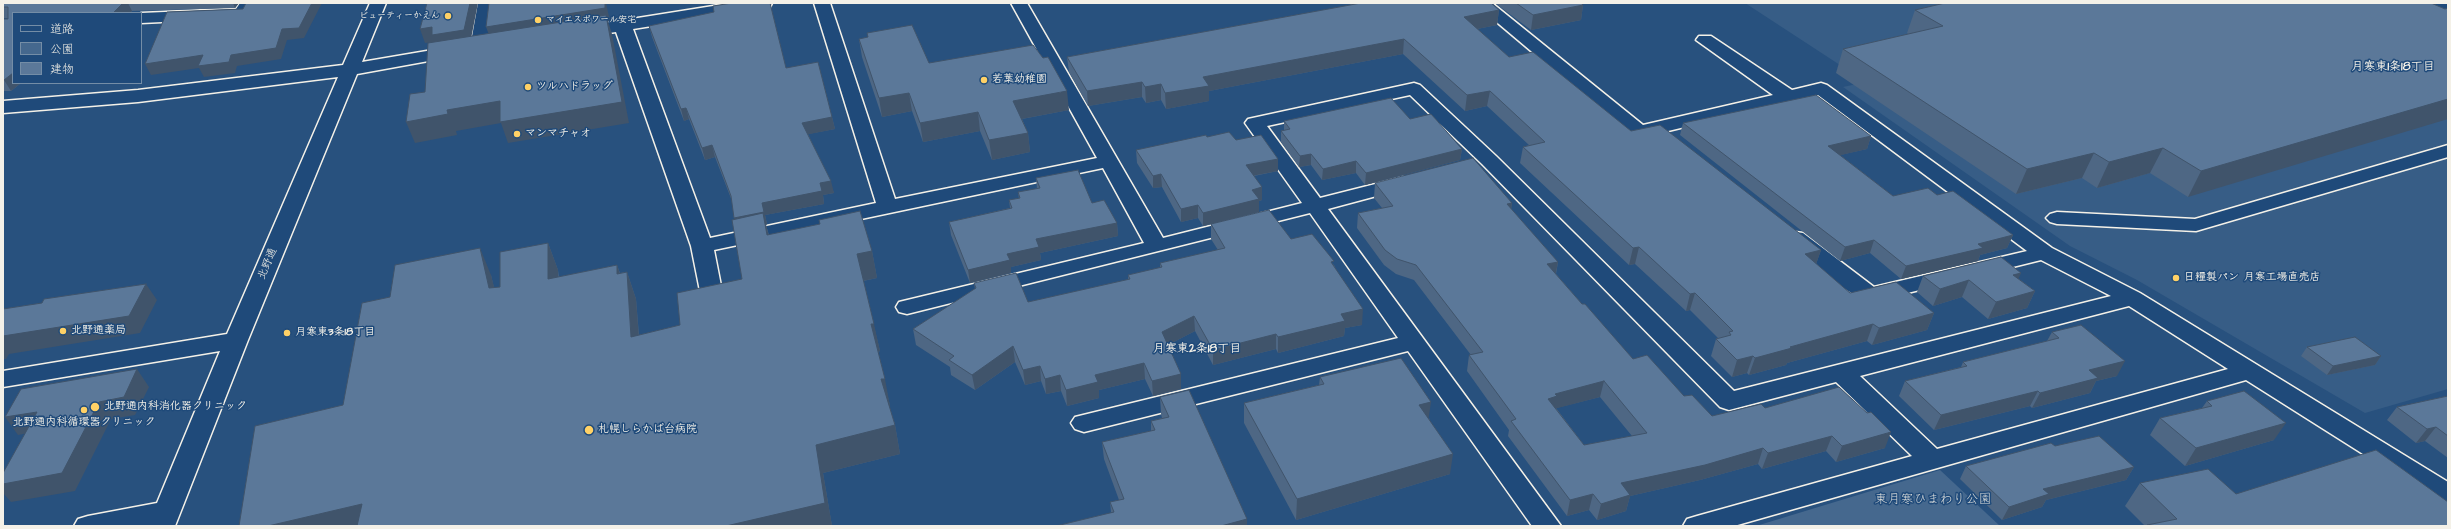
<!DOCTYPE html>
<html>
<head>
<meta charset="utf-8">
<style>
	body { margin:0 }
	#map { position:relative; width:2451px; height:529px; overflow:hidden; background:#28517e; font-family:"Architects Daughter","Klee One",sans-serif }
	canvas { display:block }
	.frame { position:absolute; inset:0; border:4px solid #f4f1e8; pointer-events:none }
	.legend { position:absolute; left:12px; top:12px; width:130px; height:72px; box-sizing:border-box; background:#1f4a7a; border:1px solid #748da6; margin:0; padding:5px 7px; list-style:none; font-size:12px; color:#f4f1e8 }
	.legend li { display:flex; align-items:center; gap:8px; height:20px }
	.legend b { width:20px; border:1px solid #748da6 }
</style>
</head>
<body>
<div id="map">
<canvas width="2451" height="529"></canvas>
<div class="frame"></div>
<ul class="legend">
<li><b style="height:5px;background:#1f4a7a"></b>道路</li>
<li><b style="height:11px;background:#45688e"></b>公園</li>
<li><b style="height:11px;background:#5b7899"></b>建物</li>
</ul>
</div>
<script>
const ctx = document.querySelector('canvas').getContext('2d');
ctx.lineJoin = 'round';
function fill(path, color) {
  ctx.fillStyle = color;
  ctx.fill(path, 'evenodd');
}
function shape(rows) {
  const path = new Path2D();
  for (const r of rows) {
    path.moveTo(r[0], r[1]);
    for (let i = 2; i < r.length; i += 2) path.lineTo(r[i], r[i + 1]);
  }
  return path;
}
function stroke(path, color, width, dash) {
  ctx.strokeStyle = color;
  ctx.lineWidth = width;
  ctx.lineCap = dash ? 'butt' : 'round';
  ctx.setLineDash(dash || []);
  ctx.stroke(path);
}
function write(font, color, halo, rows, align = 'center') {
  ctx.font = font + ' "Architects Daughter","Klee One",sans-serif';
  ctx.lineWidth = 3;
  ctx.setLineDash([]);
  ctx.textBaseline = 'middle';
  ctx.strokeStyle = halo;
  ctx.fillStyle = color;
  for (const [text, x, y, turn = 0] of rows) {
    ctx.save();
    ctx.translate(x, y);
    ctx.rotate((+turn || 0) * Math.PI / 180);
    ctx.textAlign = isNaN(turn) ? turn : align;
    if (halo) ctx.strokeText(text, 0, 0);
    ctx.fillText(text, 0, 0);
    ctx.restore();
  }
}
const built = shape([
	[1745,3,2448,3,2448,389,2365,413,2137,280,2070,246,1843,87,1866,82]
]);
const green = shape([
	[1940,470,2000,526,1756,526]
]);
const minor = shape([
	[240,3,256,3,248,18,141,23,141,13,236,9,240,3],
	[370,3,386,3,362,62,456,46,462,47,465,51,462,55,456,56,357,74,248,340,175,526,74,526,78,519,88,516,157,503,220,351,3,387,3,371,227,334,338,77,138,102,3,113,3,101,138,90,343,65,370,3],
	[478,3,494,3,488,48,485,52,479,53,473,52,470,48,478,3],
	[732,3,772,3,770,7,764,8,633,29,710,238,876,203,814,3,830,3,895,199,1097,158,1011,3,1027,3,1163,238,1302,203,1245,123,1248,119,1414,83,1420,85,1496,156,1734,391,2111,296,2041,260,1871,302,1863,300,1845,289,1787,243,1784,238,1787,233,1795,232,1803,233,1874,287,2027,251,1818,95,1639,138,1632,136,1474,3,1492,3,1643,125,1773,95,1696,40,1699,36,1711,36,1792,90,1821,83,1827,85,2052,248,2140,293,2448,482,2448,505,2439,502,2246,380,1734,526,1683,526,1687,519,1697,516,1912,456,1836,382,1729,410,1720,407,1482,164,1410,95,1267,126,1320,198,1403,177,1410,179,1413,183,1410,187,1328,209,1561,526,1532,526,1408,351,1084,432,1075,429,1071,423,1075,417,1398,338,1310,213,907,314,899,312,896,307,899,302,1144,243,1103,168,714,250,723,296,720,301,712,303,704,301,701,296,691,246,616,32,581,37,575,36,572,32,575,28,581,27,732,3],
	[2129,306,2228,369,1937,449,1860,376,2129,306],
	[2431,3,2448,3,2448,12,2433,7,2431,3],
	[2448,145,2448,157,2196,231,2057,224,2050,222,2046,218,2050,214,2057,212,2195,219,2448,145]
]);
const wall = shape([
	[3,3,239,3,235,8,132,11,130,13,13,13,13,83,21,83,11,91,3,91,3,19,8,19,8,18,3,18],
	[1349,3,1491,3,1499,10,1497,25,1477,29,1509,57,1631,131,1821,250,1816,264,1850,293,1934,313,1927,330,1872,345,1867,341,1787,363,1786,365,1749,375,1747,373,1732,377,1711,356,1716,339,1718,338,1690,310,1686,311,1635,264,1629,265,1520,163,1523,147,1529,145,1487,106,1465,111,1403,54,1209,91,1209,101,1166,109,1161,100,1146,103,1142,97,1088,106,1069,72,1067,57,1351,5],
	[1495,3,1586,3,1582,4,1583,5,1581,20,1531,30],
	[2431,3,2188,197,2150,173,2097,188,2082,178,2016,194,1836,73,1843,49,1908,34,1907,33,1915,10],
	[649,26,786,68,832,117,835,129,808,134,834,193,823,195,824,204,765,215,767,224,766,225,769,235,872,251,877,278,863,281,880,351,878,352,890,406,889,407,895,425,900,454,823,473,832,526,239,526,343,405,491,275,494,288,500,287,548,243,558,270,559,277,617,265,620,273,627,272,636,299,639,335,680,325,742,279,732,201,715,157,705,160,689,119,684,121,652,37],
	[859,39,929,63,1069,110,1022,119,1028,133,1030,152,992,160,980,131,923,142,912,111,882,117,862,57],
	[1410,119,1462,149,1460,160,1365,185,1356,173,1322,180,1311,165,1299,167,1281,142,1281,131,1284,130,1284,121],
	[1683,123,1871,136,1867,149,1840,155,1893,196,1937,195,2013,235,2007,248,1980,255,1978,261,1901,279,1870,253,1840,261,1680,135],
	[1207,137,1236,140,1278,159,1278,171,1254,176,1262,200,1259,201,1259,212,1203,226,1198,218,1181,222,1162,187,1153,188,1137,163,1136,150],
	[1036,178,1092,203,1117,223,1118,236,1040,253,1041,260,1011,267,1011,273,970,283,951,235,949,222,1010,208,1009,200,1019,199,1018,192,1037,189],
	[1375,183,1512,203,1511,209,1558,262,1556,274,1582,304,1633,359,1684,396,1712,416,1765,408,1885,448,1836,462,1826,451,1762,469,1758,464,1700,480,1630,496,1626,511,1597,520,1589,510,1567,516,1508,436,1509,430,1467,371,1469,355,1471,355,1414,280,1396,274,1384,265,1357,228,1358,213,1382,208,1374,198],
	[1600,397,1632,436,1584,445,1556,408],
	[1211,224,1291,239,1334,265,1362,325,1345,328,1344,336,1278,353,1276,349,1213,365,1195,331,1168,345,1181,389,1153,396,1145,379,1099,390,1099,398,1067,406,1061,391,1046,394,1041,381,1025,385,1015,362,975,390,951,375,950,367,916,345,913,329,975,289,974,283,1028,302,1128,280,1128,275,1160,268,1160,263,1218,250,1211,239],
	[1923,276,2019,279,2035,291,2027,308,1988,319,1962,297,1933,306,1917,292],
	[2052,332,2117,376,2096,381,2090,393,2032,408,2030,406,1934,430,1899,396,1905,381,1961,367,1963,362,2047,341],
	[2307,347,2381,356,2375,365,2327,375,2301,356],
	[1320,377,1429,418,1450,474,1296,520,1244,423,1244,403,1319,385],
	[2448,396,2448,458,2425,441,2416,443,2387,420,2397,407],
	[1160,397,1247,519,1111,512,1110,502,1119,500,1104,459,1102,442,1151,431,1151,421,1162,418,1161,414],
	[2207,401,2274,440,2185,466,2150,435,2160,418,2202,408],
	[2055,446,2134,467,2126,480,2046,500,2042,507,2002,520,1960,479,1966,466],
	[2140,483,2236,494,2448,526,2145,526,2125,506]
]);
const shadedWall = shape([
	[123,3,128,3,132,11,130,13,113,13],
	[233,3,239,3,235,8],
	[312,3,322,3,304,38,287,40,281,59,237,66,235,73,204,77,199,68,151,75,145,64,203,55,231,55,282,29],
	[470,3,478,3,470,44,437,49,434,42,425,43,420,29],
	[605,3,606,3,610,21,608,21,612,34,629,123,508,143,501,123,456,131,457,135,415,143,406,122,447,110,491,40,486,27],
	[714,3,724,3,715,4],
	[1583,5,1581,20,1531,30,1533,15],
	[1499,10,1497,25,1462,32,1464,17],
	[1404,39,1403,54,1209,91,1209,101,1166,109,1165,93,1203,77],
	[13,73,13,83,21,83,11,91,4,80],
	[1142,82,1142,97,1088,106,1087,91],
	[1161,84,1161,100,1146,103,1145,87],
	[1067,91,1069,110,1016,120,1013,101],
	[1490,91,1487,106,1465,111,1467,95],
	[909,93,912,111,882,117,879,98],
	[2448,99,2448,119,2188,197,2201,171],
	[686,108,689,119,684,121,681,109],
	[978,112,980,131,923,142,920,123],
	[832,117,835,129,805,135,802,123],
	[1028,133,1030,152,992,160,989,140],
	[1871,136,1867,149,1824,159,1828,146],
	[712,145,715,157,705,160,702,148],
	[2163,148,2150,173,2097,188,2109,162],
	[1462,149,1460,160,1365,185,1366,173],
	[2094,153,2082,178,2016,194,2027,169],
	[1311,154,1311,165,1299,167,1300,156],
	[1278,159,1278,171,1246,177,1246,165],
	[1356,161,1356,173,1322,180,1323,169],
	[1161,174,1162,187,1153,188,1153,176],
	[831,181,834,193,823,195,824,204,765,215,767,224,766,225,770,240,767,235,737,231,734,218,762,203,820,183],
	[1262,187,1262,200,1259,201,1259,212,1203,226,1203,213,1252,190],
	[1512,203,1510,217,1507,204],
	[1198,205,1198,218,1181,222,1181,209],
	[1117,223,1118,236,1040,253,1041,260,1011,267,1011,273,970,283,968,270,1007,254,1036,239],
	[2013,235,2007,248,1980,255,1978,261,1901,279,1906,266,1978,244],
	[1874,240,1870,253,1840,261,1845,247],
	[548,243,558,270,559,307,548,279],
	[1639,247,1635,264,1629,265,1633,248],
	[480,248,491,275,501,315,489,288],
	[1821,250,1815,267,1805,254],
	[872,251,877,278,862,281,857,254],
	[1558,262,1555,277,1547,264],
	[617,265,626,292,617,274],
	[627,272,636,299,641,365,631,337],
	[2021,273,2014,289,2013,275],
	[1969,280,1962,297,1933,306,1940,289],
	[146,284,157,300,140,333,9,354,6,359,3,359,3,336],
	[2035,291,2027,308,1988,319,1996,302],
	[1695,293,1690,310,1686,311,1690,294],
	[1363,309,1362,325,1345,328,1344,336,1278,353,1278,337,1341,314],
	[1934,313,1927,330,1872,345,1879,328],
	[1194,316,1195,331,1162,348,1162,332],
	[871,324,874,324,880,351,877,352],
	[1873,324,1867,341,1787,363,1786,365,1749,375,1755,358,1790,347],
	[1276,334,1276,349,1213,365,1213,350],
	[1013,346,1015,362,975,390,972,375],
	[1753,356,1747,373,1732,377,1737,360],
	[2381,356,2375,365,2327,375,2333,366],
	[2125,361,2117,376,2096,381,2090,393,2032,408,2040,393,2089,370],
	[1144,363,1145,379,1099,390,1099,398,1067,406,1066,390,1095,375],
	[1040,366,1041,381,1025,385,1023,370],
	[137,369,149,387,135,415,111,419,75,491,11,502,3,493,3,484,99,402],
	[1181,374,1181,389,1153,396,1152,381],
	[1060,375,1061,391,1046,394,1045,379],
	[881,379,885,379,890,406,887,407],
	[1604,381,1600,397,1554,409,1548,399,1555,394],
	[2038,391,2030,406,1934,430,1941,415],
	[1431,402,1428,422,1419,405],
	[37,412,50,429,18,435,5,417],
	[2286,423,2274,440,2185,466,2196,448],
	[895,425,900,454,823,473,832,526,726,526,816,445],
	[2436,427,2425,441,2416,443,2427,429],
	[1891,432,1885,448,1836,462,1842,446],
	[1832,436,1826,451,1762,469,1768,453],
	[1763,448,1758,464,1700,480,1630,496,1626,511,1597,520,1601,504,1621,483],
	[1453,454,1450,474,1296,520,1297,499],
	[2134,467,2126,480,2046,500,2042,507,2002,520,2009,507,2043,489],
	[1593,494,1589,510,1567,516,1570,500],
	[362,504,375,526,268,526],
	[1247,519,1247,526,1221,526]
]);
const building = shape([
	[3,3,123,3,113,13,13,13,13,73,4,80,3,80,3,19,8,19,8,7,3,7,3,3],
	[246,3,312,3,299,28,282,29,276,48,231,55,229,62,198,66,203,55,145,64,167,12,243,9,246,3],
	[427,3,470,3,464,30,432,35,432,27,420,29,427,3],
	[489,3,605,3,605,8,486,27,489,3],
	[732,3,770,3,786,68,818,62,832,117,802,123,831,181,820,183,822,191,762,203,764,212,734,218,731,196,712,145,702,148,686,108,681,109,649,26,714,12,713,6,732,3],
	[1361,3,1491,3,1499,10,1464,17,1509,57,1533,52,1631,131,1660,125,1821,250,1805,254,1850,293,1896,282,1934,313,1879,328,1873,324,1790,347,1792,348,1755,358,1753,356,1737,360,1716,339,1731,335,1729,332,1733,331,1695,293,1690,294,1639,247,1633,248,1523,147,1545,142,1490,91,1467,95,1404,39,1203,77,1209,86,1165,93,1161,84,1145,87,1142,82,1087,91,1067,57,1361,3],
	[1516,3,1581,3,1583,5,1533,15,1516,3],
	[1945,3,2431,3,2445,9,2448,8,2448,99,2201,171,2163,148,2109,162,2094,153,2027,169,1843,49,1943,26,1915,10,1945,3],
	[606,15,622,102,500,122,500,101,447,110,448,114,406,122,410,94,425,92,428,43,606,15],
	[912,25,929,63,1033,45,1043,58,1048,57,1067,91,1013,101,1028,133,989,140,978,112,920,123,909,93,879,98,859,39,868,37,867,33,912,25],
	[1816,95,1871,136,1828,146,1893,196,1928,188,1937,195,1953,191,2013,235,1978,244,1983,248,1906,266,1874,240,1845,247,1683,123,1816,95],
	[1391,98,1410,119,1431,114,1462,149,1366,173,1356,161,1323,169,1311,154,1300,156,1281,131,1290,129,1284,121,1391,98],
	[1229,132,1236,140,1261,135,1278,159,1246,165,1262,187,1252,190,1259,199,1203,213,1198,205,1181,209,1161,174,1153,176,1136,150,1206,135,1207,137,1229,132],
	[1473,158,1512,203,1507,204,1558,262,1547,264,1582,304,1585,304,1633,359,1647,355,1684,396,1692,395,1712,416,1761,404,1765,408,1839,387,1867,413,1871,412,1891,432,1842,446,1832,436,1768,453,1763,448,1705,465,1621,483,1630,495,1601,504,1593,494,1570,500,1511,421,1516,419,1469,355,1483,352,1416,265,1397,259,1385,250,1358,213,1393,206,1375,183,1473,158],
	[1604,381,1647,433,1584,445,1548,399,1557,396,1555,394,1604,381],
	[1078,170,1092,203,1104,200,1117,223,1036,239,1039,247,1007,254,1010,260,968,270,949,222,1012,208,1009,200,1020,198,1018,192,1040,188,1036,178,1078,170],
	[1269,210,1291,239,1312,234,1334,261,1331,262,1363,309,1341,314,1345,321,1278,337,1276,334,1213,350,1194,316,1162,332,1181,374,1152,381,1144,363,1095,375,1098,382,1066,390,1060,375,1045,379,1040,366,1023,370,1013,346,972,375,949,360,954,356,913,329,976,288,974,283,1016,273,1028,302,1130,279,1128,275,1162,267,1160,263,1225,248,1211,224,1269,210],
	[860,211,872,251,857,254,874,324,871,324,885,379,881,379,895,425,816,445,825,503,726,526,357,526,362,504,268,526,239,526,255,426,343,405,362,303,390,297,395,265,480,248,489,288,500,287,500,252,548,243,548,279,617,265,617,274,627,272,631,337,680,325,677,293,742,279,732,220,763,213,767,235,820,224,819,220,860,211],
	[2001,257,2021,273,2013,275,2035,291,1996,302,1969,280,1940,289,1923,276,2001,257],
	[146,284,129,316,3,336,3,309,42,303,44,299,146,284],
	[2081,325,2125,361,2089,370,2098,378,2040,393,2038,391,1941,415,1905,381,1967,366,1963,362,2059,338,2052,332,2081,325],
	[2355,337,2381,356,2333,366,2307,347,2355,337],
	[1401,358,1431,402,1419,405,1453,454,1297,499,1244,403,1324,384,1320,377,1401,358],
	[137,369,124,397,99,402,62,473,3,484,3,473,37,412,5,417,21,389,137,369],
	[1189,390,1247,519,1221,526,1056,526,1114,512,1110,502,1124,499,1102,442,1155,430,1151,421,1169,417,1160,397,1189,390],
	[2244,391,2286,423,2196,448,2160,418,2212,406,2207,401,2244,391],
	[2448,396,2448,436,2436,427,2427,429,2397,407,2448,396],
	[2099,436,2134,467,2043,489,2049,494,2009,507,1966,466,2051,443,2055,446,2099,436],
	[2376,450,2448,502,2448,526,2149,526,2147,525,2177,519,2140,483,2208,469,2236,494,2376,450]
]);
const markers = [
	[448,16,4,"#ffd166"],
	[538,20,4,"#ffd166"],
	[984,80,4,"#ffd166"],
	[528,87,4,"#ffd166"],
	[517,134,4,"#ffd166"],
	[2176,278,4,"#ffd166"],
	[63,331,4,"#ffd166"],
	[287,333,4,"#ffd166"],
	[95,407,5,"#ffd166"],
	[84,410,4,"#ffd166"],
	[589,430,5,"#ffd166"]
];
const farPoinames = [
	["ビューティーかえん",440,16],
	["マイエスポワール安宅",546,20,"left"]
];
const poiNames = [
	["若葉幼稚園",992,80],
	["ツルハドラッグ",536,87],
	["マンマチャオ",525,134],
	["日糧製パン 月寒工場直売店",2184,278],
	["北野通薬局",71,331],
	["月寒東3条18丁目",295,333],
	["北野通内科消化器クリニック",104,407],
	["北野通内科循環器クリニック",84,423,"center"],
	["札幌しらかば台病院",598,430]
];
const streetNames = [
	["北野通",268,264,-67]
];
const neighbourhoodNames = [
	["月寒東1条18丁目",2393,67],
	["月寒東2条18丁目",1197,349]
];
const nearParknames = [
	["東月寒ひまわり公園",1933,500]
];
fill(built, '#375d86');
fill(green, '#45688e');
stroke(minor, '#f4f1e8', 3);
fill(minor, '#1f4a7a');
fill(wall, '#4e6784');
fill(shadedWall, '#40546b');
fill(building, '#5b7899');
stroke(building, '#40546b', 1);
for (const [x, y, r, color] of markers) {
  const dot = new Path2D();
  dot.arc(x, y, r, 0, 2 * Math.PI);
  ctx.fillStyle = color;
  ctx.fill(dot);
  stroke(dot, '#1f4a7a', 1.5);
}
write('bold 9px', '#f4f1e8', '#1f4a7a', farPoinames, 'right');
write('bold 11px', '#f4f1e8', '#1f4a7a', poiNames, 'left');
write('11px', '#f4f1e8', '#1f4a7a', streetNames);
write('bold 12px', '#f4f1e8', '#1f4a7a', neighbourhoodNames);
write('13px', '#dadcda', '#1f4a7a', nearParknames);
</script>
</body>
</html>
